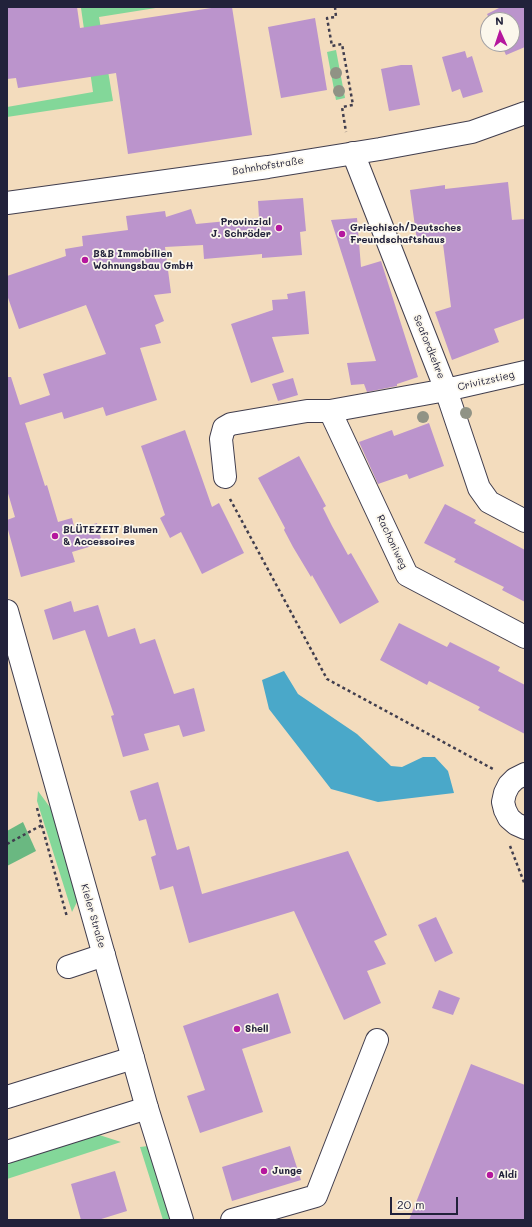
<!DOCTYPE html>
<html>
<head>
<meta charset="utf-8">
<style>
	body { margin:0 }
	#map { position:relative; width:532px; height:1227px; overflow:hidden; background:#f3dcbd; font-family:Mali,sans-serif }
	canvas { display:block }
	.frame { position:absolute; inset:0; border:8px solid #22223b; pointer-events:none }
	.north { position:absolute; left:480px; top:12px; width:40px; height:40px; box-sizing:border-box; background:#fbf7ec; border:1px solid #a4a2a5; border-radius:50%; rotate:357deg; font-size:11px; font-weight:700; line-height:16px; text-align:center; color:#22223b }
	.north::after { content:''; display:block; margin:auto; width:14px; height:18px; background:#b5179e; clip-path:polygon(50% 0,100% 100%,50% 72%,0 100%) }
	.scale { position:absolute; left:390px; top:1197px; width:68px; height:18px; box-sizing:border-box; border:2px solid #22223b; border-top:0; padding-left:5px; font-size:12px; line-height:14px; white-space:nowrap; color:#22223b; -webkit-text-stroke:3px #fbf7ec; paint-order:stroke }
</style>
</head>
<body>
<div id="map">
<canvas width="532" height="1227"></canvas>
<div class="frame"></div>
<div class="north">N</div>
<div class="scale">20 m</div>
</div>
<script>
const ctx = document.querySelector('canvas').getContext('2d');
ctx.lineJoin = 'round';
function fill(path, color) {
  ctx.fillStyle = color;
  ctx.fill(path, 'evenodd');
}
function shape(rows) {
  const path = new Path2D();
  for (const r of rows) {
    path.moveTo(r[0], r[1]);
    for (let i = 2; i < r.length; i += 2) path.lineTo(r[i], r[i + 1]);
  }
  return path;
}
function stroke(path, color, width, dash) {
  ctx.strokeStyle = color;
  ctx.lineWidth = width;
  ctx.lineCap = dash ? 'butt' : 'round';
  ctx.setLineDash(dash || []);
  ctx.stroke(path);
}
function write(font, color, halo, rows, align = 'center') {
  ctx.font = font + ' Mali,sans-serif';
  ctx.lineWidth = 3.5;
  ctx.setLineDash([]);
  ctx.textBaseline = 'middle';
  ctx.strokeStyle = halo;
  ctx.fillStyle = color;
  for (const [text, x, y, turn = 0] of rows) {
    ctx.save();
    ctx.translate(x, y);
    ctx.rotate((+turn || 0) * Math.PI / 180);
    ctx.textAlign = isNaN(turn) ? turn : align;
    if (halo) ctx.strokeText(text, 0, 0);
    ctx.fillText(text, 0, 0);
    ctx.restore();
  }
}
const green = shape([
	[89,7,162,7,99,17,113,101,7,117,7,107,93,92,81,8],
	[336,50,345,98,336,100,327,52],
	[38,791,52,810,79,898,72,912,37,801],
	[90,1132,121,1142,7,1179,7,1160],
	[148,1146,175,1220,163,1220,140,1147]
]);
const forest = shape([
	[23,822,36,851,7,866,7,831]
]);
const water = shape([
	[284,671,298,694,357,734,391,766,402,767,423,757,435,757,448,771,454,793,378,802,331,789,269,709,262,680]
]);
const building = shape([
	[7,7,77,7,80,28,218,7,232,7,252,135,128,154,116,73,18,88,16,78,7,79],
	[501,7,525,7,525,47,506,55,501,44,512,44,512,20,490,20,487,14],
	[315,18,327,90,281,98,268,27],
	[465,51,467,58,472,56,483,92,463,98,460,89,452,92,442,57],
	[401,65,412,65,420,105,389,111,381,69],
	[508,182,512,220,525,219,525,318,494,329,499,342,452,360,435,312,451,307,443,244,441,245,440,238,417,241,410,190,445,185,445,189],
	[303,198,306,231,300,232,302,255,262,258,262,254,204,259,203,245,165,247,171,293,154,295,164,321,155,325,161,343,140,348,157,400,106,416,103,407,64,419,62,412,25,423,45,486,47,485,58,522,72,518,75,530,97,523,102,543,72,552,75,562,21,577,7,526,7,520,15,517,7,490,7,377,11,377,20,405,50,395,43,374,106,354,86,305,19,329,7,295,7,276,66,256,65,249,83,246,82,236,128,230,126,216,165,211,166,217,191,209,196,224,259,218,258,201],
	[357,218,361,267,381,261,418,377,397,384,397,386,367,392,364,384,351,385,347,363,376,361,331,220],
	[305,291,309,334,272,337,284,372,251,383,231,324,273,310,272,300,288,299,287,294],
	[293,378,298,395,278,401,272,384],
	[429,423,444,466,409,479,407,474,378,484,359,442,392,430,394,436],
	[185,430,212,507,219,503,244,553,202,574,181,532,170,538,160,518,165,515,141,446],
	[299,456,326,506,323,508,332,526,348,555,351,553,379,602,340,624,312,575,311,577,293,547,284,530,285,528,258,478],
	[445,504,476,520,474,523,525,550,525,602,502,590,504,587,454,562,456,559,424,543],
	[71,601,74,612,98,605,108,637,135,628,140,644,155,639,174,694,194,688,205,731,183,737,179,725,144,734,149,750,123,757,111,716,114,715,85,630,53,640,44,610],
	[399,623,447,647,450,642,500,667,498,671,525,685,525,734,478,710,480,707,429,681,427,685,380,660],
	[158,782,177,850,189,846,202,894,348,851,387,935,374,941,386,964,367,971,381,1003,344,1020,294,911,189,943,173,886,160,890,151,857,156,855,146,819,139,821,130,791],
	[436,917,453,953,435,962,418,925],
	[439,990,460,998,453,1015,432,1008],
	[278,993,291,1033,242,1049,263,1112,200,1133,187,1096,205,1090,183,1026],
	[471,1064,525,1085,525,1220,409,1220],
	[290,1146,301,1180,232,1201,222,1167],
	[115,1171,127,1211,98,1220,81,1220,71,1184]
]);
const path = shape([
	[335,7,336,17,327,18,332,46,342,44,353,105,342,107,346,132],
	[230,499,327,679,493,769],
	[37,808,67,917],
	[7,844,42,825],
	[510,846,525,885]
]);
const minor = shape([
	[353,153,446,390,479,488,489,502,525,521],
	[330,411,407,575,525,637],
	[225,477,221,439,224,428,231,424,307,411,330,411,446,390,525,372],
	[525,774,515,779,509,785,505,793,503,802,505,810,509,818,516,824,525,828],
	[68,967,104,955],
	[7,1097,133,1058],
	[7,1152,147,1108],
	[232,1220,316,1196,377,1040]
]);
const major = shape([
	[7,203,268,167,380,149,472,132,525,113],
	[7,611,147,1108,182,1220]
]);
const trees = [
	[336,73],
	[339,91],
	[466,413],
	[423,417]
];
const markers = [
	[279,228,4,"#b5179e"],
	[342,234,4,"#b5179e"],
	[85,260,4,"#b5179e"],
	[55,536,4,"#b5179e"],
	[237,1029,4,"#b5179e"],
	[264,1171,4,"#b5179e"],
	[490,1175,4,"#b5179e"]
];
const streetNames = [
	["Bahnhofstraße",268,166,-9],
	["Seafordkehre",429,347,68],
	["Crivitzstieg",486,381,-13],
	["Rachoniweg",392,542,65],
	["Kieler Straße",93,916,74]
];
const poiNames = [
	["Provinzial",271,222,"right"],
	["J. Schröder",271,234,"right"],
	["Griechisch/Deutsches",350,228],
	["Freundschaftshaus",350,240],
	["B&B Immobilien",93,254],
	["Wohnungsbau GmbH",93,266],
	["BLÜTEZEIT Blumen",63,530],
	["& Accessoires",63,542],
	["Shell",245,1029],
	["Junge",272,1171],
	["Aldi",498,1175]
];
fill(green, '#83d799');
fill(forest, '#6ab881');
fill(water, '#4aa8c9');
fill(building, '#bb94cc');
stroke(minor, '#413e4e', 24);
stroke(major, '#413e4e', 24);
stroke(path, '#413e4e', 2.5, [3, 3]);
stroke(minor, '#fff', 22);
stroke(major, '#fff', 22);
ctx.fillStyle = '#909385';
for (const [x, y] of trees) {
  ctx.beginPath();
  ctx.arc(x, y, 6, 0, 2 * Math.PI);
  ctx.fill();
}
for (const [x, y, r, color] of markers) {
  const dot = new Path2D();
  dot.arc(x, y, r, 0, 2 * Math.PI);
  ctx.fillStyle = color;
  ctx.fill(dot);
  stroke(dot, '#fbf7ec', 1.5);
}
write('10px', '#22223b', '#fbf7ec', streetNames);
write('bold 10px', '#22223b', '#fbf7ec', poiNames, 'left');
</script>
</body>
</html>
